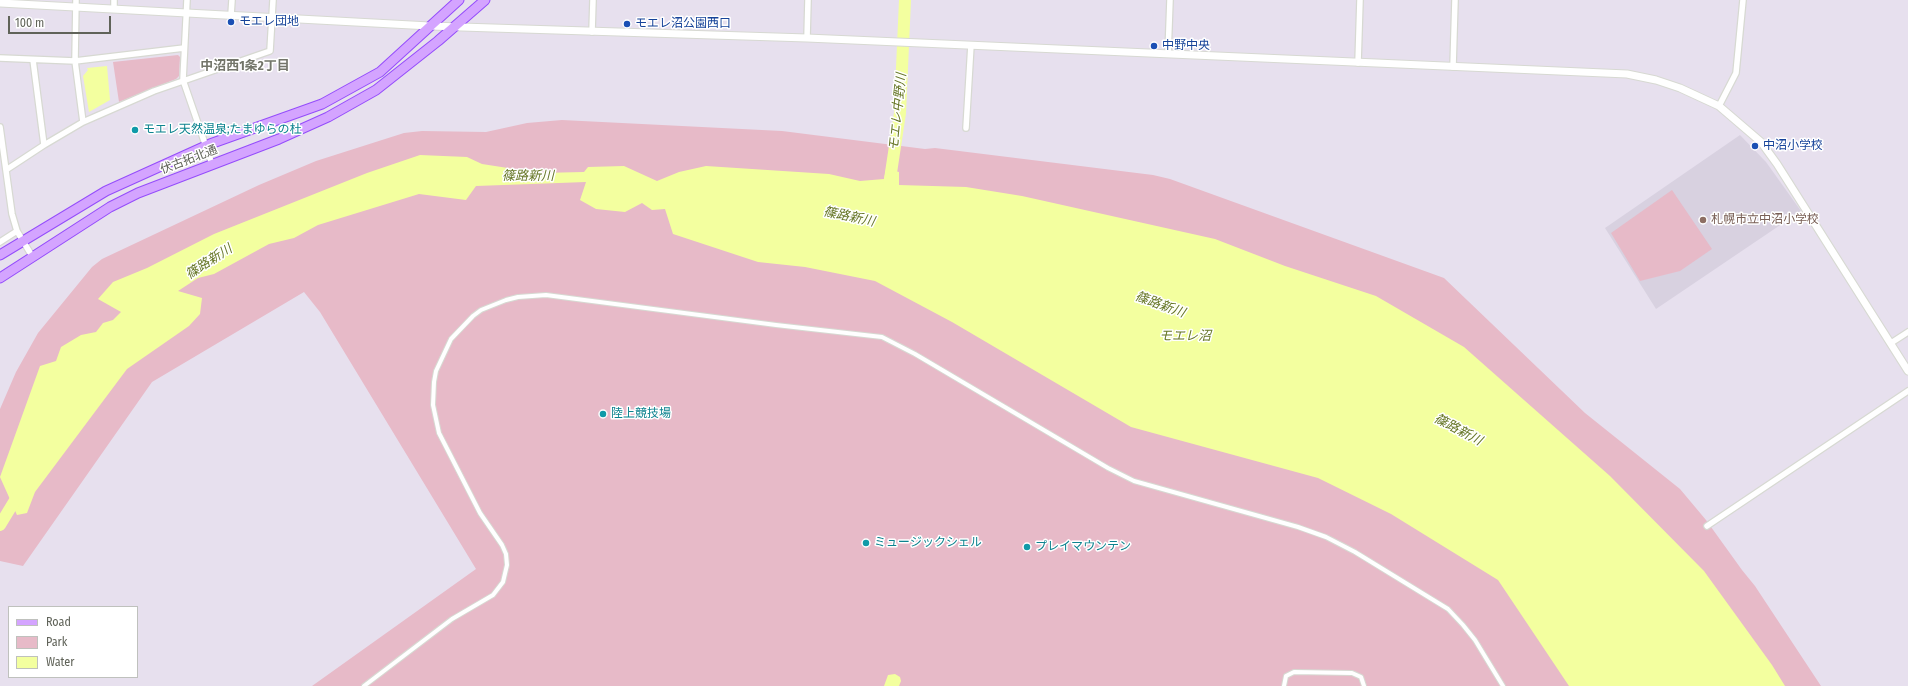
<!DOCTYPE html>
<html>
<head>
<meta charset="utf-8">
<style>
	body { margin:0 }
	#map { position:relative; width:1908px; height:686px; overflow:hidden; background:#e7e0ee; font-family:"Fira Sans Condensed",sans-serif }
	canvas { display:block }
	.legend { position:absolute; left:8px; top:606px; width:130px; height:72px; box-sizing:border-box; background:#fff; border:1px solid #bfc1bd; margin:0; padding:5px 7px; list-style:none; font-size:12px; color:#606359 }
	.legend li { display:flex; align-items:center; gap:8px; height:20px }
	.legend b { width:20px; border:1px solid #bfc1bd }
	.scale { position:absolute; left:8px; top:16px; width:103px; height:18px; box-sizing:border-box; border:2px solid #606359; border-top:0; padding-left:5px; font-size:12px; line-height:14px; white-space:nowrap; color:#606359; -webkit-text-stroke:3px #fff; paint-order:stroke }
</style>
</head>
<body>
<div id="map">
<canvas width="1908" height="686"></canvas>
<ul class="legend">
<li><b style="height:5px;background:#d4a4ff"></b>Road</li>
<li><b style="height:11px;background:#e7bac8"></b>Park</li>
<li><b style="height:11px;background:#f3ff9f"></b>Water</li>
</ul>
<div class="scale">100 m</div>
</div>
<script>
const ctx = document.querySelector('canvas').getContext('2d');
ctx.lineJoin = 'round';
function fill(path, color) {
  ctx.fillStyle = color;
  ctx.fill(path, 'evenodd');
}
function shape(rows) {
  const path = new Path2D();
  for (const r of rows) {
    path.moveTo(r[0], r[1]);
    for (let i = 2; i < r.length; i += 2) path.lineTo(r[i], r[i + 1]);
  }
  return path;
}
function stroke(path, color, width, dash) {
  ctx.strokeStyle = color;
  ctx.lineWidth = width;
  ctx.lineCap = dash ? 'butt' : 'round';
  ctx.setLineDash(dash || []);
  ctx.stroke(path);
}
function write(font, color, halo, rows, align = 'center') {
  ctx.font = font + ' "Fira Sans Condensed","Noto Sans JP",sans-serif';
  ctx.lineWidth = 3;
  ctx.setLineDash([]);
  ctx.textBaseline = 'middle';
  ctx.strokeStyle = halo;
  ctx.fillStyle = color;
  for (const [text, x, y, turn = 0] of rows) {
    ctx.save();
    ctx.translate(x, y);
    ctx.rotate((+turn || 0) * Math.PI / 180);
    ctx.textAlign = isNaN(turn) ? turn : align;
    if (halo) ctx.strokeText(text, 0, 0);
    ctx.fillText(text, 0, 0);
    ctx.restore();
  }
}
const education = shape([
	[1740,135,1766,162,1801,211,1656,309,1605,228]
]);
const green = shape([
	[178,55,180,57,179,76,176,79,119,102,113,62],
	[562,120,782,131,925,149,935,148,1153,175,1170,179,1444,278,1585,413,1680,489,1706,520,1742,570,1755,586,1821,686,312,686,476,569,320,312,304,292,152,382,23,566,0,561,0,409,16,372,38,333,92,267,102,259,259,185,316,161,404,133,422,131,486,132,527,123],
	[1672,190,1712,249,1680,271,1640,281,1611,233]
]);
const water = shape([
	[107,66,110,100,89,112,83,76,88,70,87,68],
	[420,155,467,157,482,164,540,173,584,172,588,167,624,166,657,181,679,172,706,166,829,174,860,181,884,179,886,169,899,172,899,185,966,187,1022,196,1215,239,1285,266,1376,296,1464,347,1610,476,1704,571,1772,665,1785,686,1569,686,1498,580,1391,514,1318,478,1131,427,952,322,875,281,805,267,758,262,673,234,665,209,652,210,642,203,625,212,596,209,580,200,586,182,476,186,466,200,419,194,318,225,294,238,269,244,214,274,198,278,178,291,202,298,200,314,189,326,127,369,35,492,27,513,17,515,0,477,40,366,56,361,61,347,81,335,96,332,103,323,113,320,121,312,98,299,113,282,147,268,214,234,367,173],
	[895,674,900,677,901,681,899,686,884,686,888,675]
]);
const river = shape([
	[889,186,900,113,905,0],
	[0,525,20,492]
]);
const pedestrian = shape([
	[364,686,452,619,493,595,503,582,507,565,506,554,502,545,480,513,439,433,433,405,434,382,436,371,451,339,473,316,481,310,506,300,518,297,546,295,776,325,882,337,915,354,1108,468,1134,481,1298,527,1326,537,1355,552,1448,609,1463,625,1475,640,1503,686],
	[1284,686,1286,676,1294,672,1352,673,1361,677,1364,686]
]);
const minor = shape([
	[76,0,75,61,83,122],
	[187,0,183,80,212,164],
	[114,9,114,0],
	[231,15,232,0],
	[592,32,593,0],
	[807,38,808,0],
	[1168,54,1170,0],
	[0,58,75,61,184,48],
	[33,60,44,145],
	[1358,63,1360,0],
	[1453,67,1455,0],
	[1719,106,1736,73,1743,0],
	[0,127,12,214,17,231,32,256],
	[966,128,971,45],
	[6,170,44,145,83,122,154,91,270,51,273,0],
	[0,242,17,231],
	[1891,343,1908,332],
	[1707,526,1908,391]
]);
const tertiary = shape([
	[0,3,430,26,807,38,1627,74,1656,80,1680,88,1719,106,1761,142,1777,164,1908,371]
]);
const primary = shape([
	[0,255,106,191,210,144,322,104,380,72,459,0],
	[0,278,110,207,138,193,279,139,328,117,376,90,438,41,485,0]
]);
const markers = [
	[231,22,4,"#1a4fb4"],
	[627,24,4,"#1a4fb4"],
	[1154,46,4,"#1a4fb4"],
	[135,130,4,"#0f9aa8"],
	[1755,146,4,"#1a4fb4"],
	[1703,220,4,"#8d6e63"],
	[603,414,4,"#0f9aa8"],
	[866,543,4,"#0f9aa8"],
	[1027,547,4,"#0f9aa8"]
];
const transitNames = [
	["モエレ団地",239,22],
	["モエレ沼公園西口",635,24],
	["中野中央",1162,46],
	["中沼小学校",1763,146]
];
const cultureNames = [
	["モエレ天然温泉;たまゆらの杜",143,130],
	["陸上競技場",611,414],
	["ミュージックシェル",874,543],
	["プレイマウンテン",1035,547]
];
const streetNames = [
	["伏古拓北通",189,160,-21]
];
const educationNames = [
	["札幌市立中沼小学校",1711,220]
];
const neighbourhoodNames = [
	["中沼西1条2丁目",245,66]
];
const waterNames = [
	["モエレ中野川",898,112,-84],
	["篠路新川",528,176],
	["篠路新川",849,217,12],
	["篠路新川",209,262,-33],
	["篠路新川",1160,305,20],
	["モエレ沼",1185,336],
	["篠路新川",1458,430,28]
];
fill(education, '#d8d1e0');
fill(green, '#e7bac8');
fill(water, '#f3ff9f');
stroke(river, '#f3ff9f', 12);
stroke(pedestrian, '#d7d9d2', 6);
stroke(minor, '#d7d9d2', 8);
stroke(tertiary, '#d7d9d2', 9);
stroke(primary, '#944cfb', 11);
stroke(pedestrian, '#fff', 4);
stroke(minor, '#fff', 5.5);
stroke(tertiary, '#fff', 7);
stroke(primary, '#d4a4ff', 9);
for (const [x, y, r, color] of markers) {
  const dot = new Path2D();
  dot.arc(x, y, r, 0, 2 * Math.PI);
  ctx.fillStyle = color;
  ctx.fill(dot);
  stroke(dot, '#fff', 1.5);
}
write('12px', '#164399', '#fff', transitNames, 'left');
write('12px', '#0d838f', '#fff', cultureNames, 'left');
write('12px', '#606359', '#fff', streetNames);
write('12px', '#785e54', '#fff', educationNames, 'left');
write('bold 13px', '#73756a', '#fff', neighbourhoodNames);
write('italic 13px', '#677727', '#fff', waterNames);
</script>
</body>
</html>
